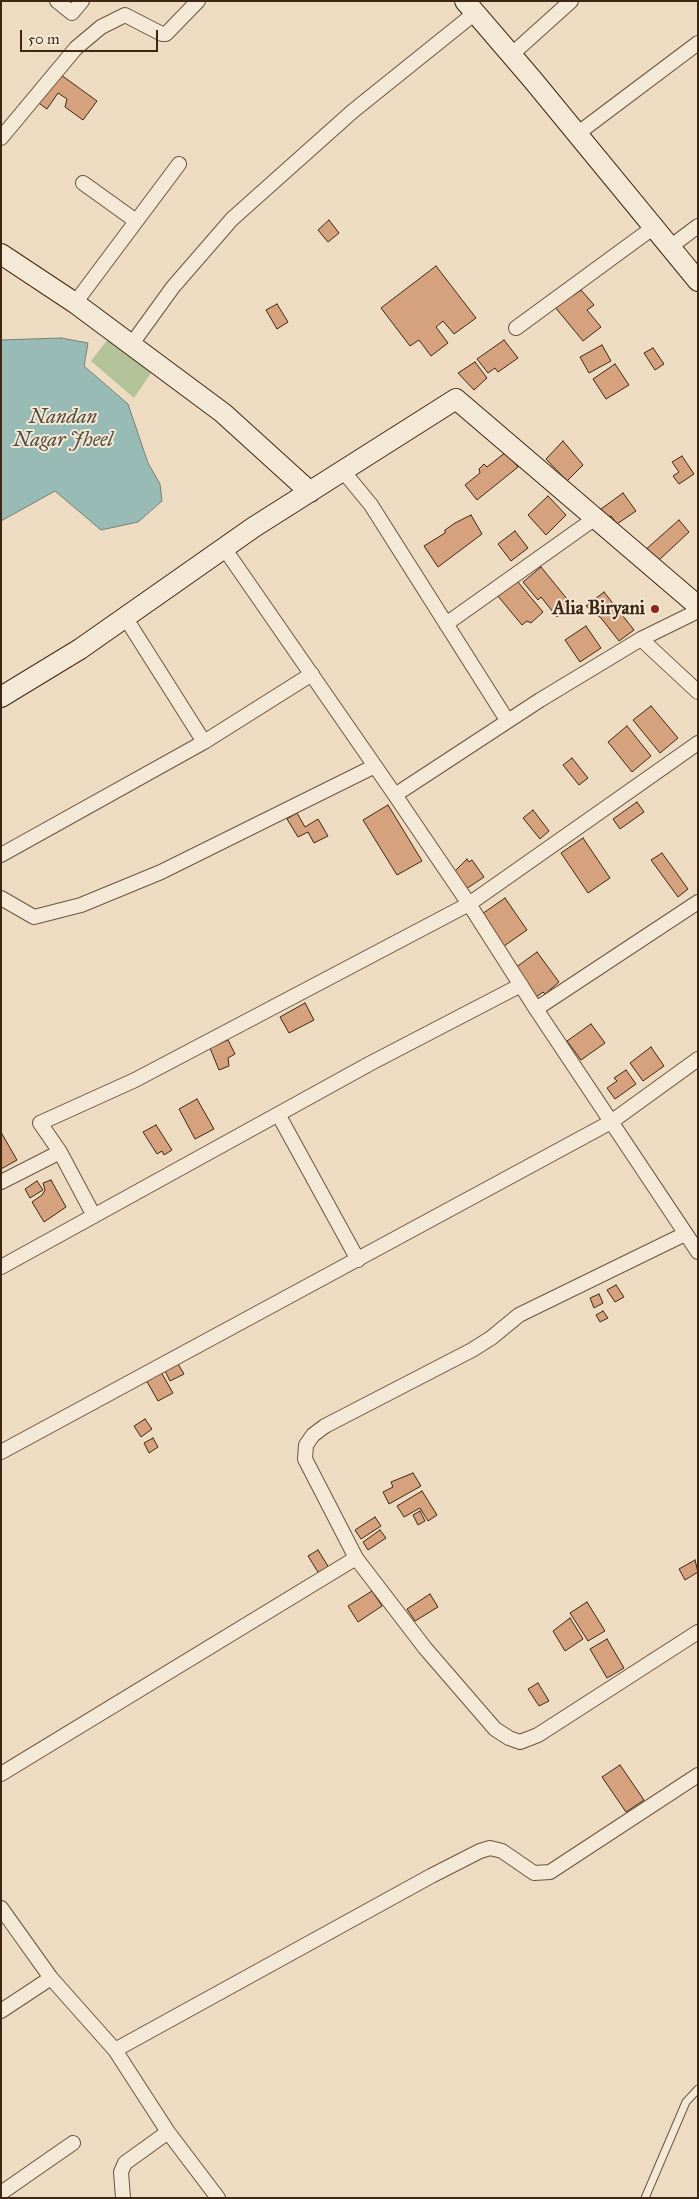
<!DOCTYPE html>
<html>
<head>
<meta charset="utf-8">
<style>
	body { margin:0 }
	#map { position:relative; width:699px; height:2199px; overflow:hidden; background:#eedcc2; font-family:"IM FELL Great Primer",serif }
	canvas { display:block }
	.frame { position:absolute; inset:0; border:2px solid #3d2713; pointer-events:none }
	.scale { position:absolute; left:20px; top:30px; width:138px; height:22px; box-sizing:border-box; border:2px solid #3d2713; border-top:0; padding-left:6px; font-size:15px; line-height:18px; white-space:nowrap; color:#3d2713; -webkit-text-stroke:4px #f4e8d7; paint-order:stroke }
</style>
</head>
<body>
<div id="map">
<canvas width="699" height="2199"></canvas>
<div class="frame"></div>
<div class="scale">50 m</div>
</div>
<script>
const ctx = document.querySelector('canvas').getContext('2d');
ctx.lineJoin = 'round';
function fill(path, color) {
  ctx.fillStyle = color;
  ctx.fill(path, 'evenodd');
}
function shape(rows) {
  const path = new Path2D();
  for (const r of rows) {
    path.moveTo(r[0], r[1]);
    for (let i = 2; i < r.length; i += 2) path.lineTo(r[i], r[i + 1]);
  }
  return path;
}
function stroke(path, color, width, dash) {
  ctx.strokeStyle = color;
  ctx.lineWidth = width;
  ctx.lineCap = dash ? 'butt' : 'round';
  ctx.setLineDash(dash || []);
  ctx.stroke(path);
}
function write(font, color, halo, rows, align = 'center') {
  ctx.font = font + ' "IM FELL Great Primer",serif';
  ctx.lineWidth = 4;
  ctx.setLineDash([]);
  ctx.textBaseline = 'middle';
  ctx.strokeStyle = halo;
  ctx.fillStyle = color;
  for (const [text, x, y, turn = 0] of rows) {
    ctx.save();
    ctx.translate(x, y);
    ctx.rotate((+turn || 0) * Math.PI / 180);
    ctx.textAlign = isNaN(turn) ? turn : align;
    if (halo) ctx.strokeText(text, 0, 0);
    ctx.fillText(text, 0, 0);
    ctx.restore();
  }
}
const green = shape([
	[108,339,151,373,134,398,91,361]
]);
const water = shape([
	[61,338,88,343,84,366,128,404,148,463,160,484,162,501,138,522,101,530,55,491,1,521,1,340,61,338]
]);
const building = shape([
	[57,72,97,101,83,120,65,107,67,99,58,93,47,109,36,101,57,72],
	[329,220,339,233,328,242,318,230,329,220],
	[436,266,476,318,454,334,443,321,436,327,448,343,431,356,419,340,410,346,381,308,436,266],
	[581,290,594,305,587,310,601,327,583,341,555,307,572,293,574,295,581,290],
	[277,304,288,322,277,329,266,310,277,304],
	[504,340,518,358,498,372,495,368,488,373,477,359,504,340],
	[602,345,611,361,589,373,580,357,602,345],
	[653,348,664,364,655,370,644,353,653,348],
	[475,362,487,378,474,390,458,373,475,362],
	[615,364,629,385,606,399,593,379,615,364],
	[563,441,583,465,567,481,546,459,563,441],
	[506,452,518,467,477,500,465,485,480,473,479,469,484,464,487,467,506,452],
	[682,456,694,474,679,484,673,476,679,472,672,462,682,456],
	[623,493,636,511,617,524,611,516,607,518,601,509,623,493],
	[548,496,566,515,546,535,528,515,548,496],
	[471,515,482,534,438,567,424,546,445,533,445,530,455,523,471,515],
	[679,520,689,532,659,560,644,551,679,520],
	[515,531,528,548,511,561,498,544,515,531],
	[541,567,572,605,557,617,541,597,538,600,523,582,541,567],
	[518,582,543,612,531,623,527,621,522,625,497,595,518,582],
	[604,592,634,630,619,641,601,618,586,606,604,592],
	[586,626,601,648,580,662,565,640,586,626],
	[651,706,678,738,660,753,633,720,651,706],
	[627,726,651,756,632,772,608,742,627,726],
	[572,758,588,778,579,785,563,765,572,758],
	[637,802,644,812,620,829,613,819,637,802],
	[388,805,422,861,397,875,363,820,388,805],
	[533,810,549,831,540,839,523,818,533,810],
	[297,813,305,827,318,819,328,836,314,843,308,832,298,837,287,819,297,813],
	[583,838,610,878,588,893,561,853,583,838],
	[662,853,688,889,678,897,651,860,662,853],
	[467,859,469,862,472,860,484,877,466,889,454,872,467,859],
	[505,898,527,930,504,946,482,914,505,898],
	[537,952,559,982,545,994,543,992,536,997,515,968,537,952],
	[305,1003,314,1020,289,1033,280,1017,305,1003],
	[591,1024,605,1043,581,1060,567,1041,591,1024],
	[228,1040,235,1054,228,1058,229,1066,219,1070,210,1048,228,1040],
	[651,1047,664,1066,643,1081,630,1063,651,1047],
	[626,1070,636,1084,615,1099,607,1088,617,1081,614,1078,626,1070],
	[197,1099,214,1129,195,1139,179,1109,197,1099],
	[156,1125,172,1150,164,1155,162,1151,157,1154,143,1132,156,1125],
	[2,1134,17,1160,1,1169,1,1135,2,1134],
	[51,1180,66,1207,44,1222,32,1202,42,1195,45,1190,43,1183,51,1180],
	[37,1181,43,1190,30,1198,25,1189,37,1181],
	[616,1285,624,1297,615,1302,607,1290,616,1285],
	[599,1294,603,1303,594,1308,590,1298,599,1294],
	[603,1311,608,1318,600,1322,596,1315,603,1311],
	[178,1364,184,1374,170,1381,165,1371,178,1364],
	[161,1372,173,1393,158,1401,146,1380,161,1372],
	[145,1419,152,1429,141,1437,134,1426,145,1419],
	[153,1438,158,1447,149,1453,144,1443,153,1438],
	[413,1473,421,1486,389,1504,383,1492,393,1487,391,1482,413,1473],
	[422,1491,437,1515,428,1521,420,1508,404,1517,397,1506,422,1491],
	[420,1511,425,1521,418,1525,413,1515,420,1511],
	[375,1517,381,1526,361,1539,355,1530,375,1517],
	[380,1530,386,1538,368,1550,363,1542,380,1530],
	[318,1550,331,1571,321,1577,308,1556,318,1550],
	[695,1560,698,1572,685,1580,679,1569,695,1560],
	[372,1591,382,1606,358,1622,348,1606,372,1591],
	[430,1594,438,1607,415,1621,407,1609,430,1594],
	[587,1602,605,1631,588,1641,570,1613,587,1602],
	[570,1618,583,1639,565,1651,553,1631,570,1618],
	[607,1639,624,1668,607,1678,590,1649,607,1639],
	[538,1683,549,1701,539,1706,528,1689,538,1683],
	[620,1765,644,1800,626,1812,602,1777,620,1765]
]);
const lane = shape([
	[645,2198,686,2102,698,2089]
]);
const street = shape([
	[57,1,72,13,82,1],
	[511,55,571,1],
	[577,134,698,43],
	[1,138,76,48,101,27,125,15,162,34,166,34,198,1],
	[83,183,136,221],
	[670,247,698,226],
	[75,303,179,164],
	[516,328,654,227],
	[131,345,173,287,232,219,353,111,475,13],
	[343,471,371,505,507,720],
	[224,548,395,795],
	[698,611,641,639,540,700,395,795,469,904,536,1009,698,1252],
	[125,617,204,742,312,674],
	[446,624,594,519],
	[641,639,698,692],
	[1,855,204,742],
	[1,898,34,917,81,905,161,872,375,766],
	[536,1009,698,902],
	[278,1114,358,1260],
	[60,1152,40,1123,135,1080,469,904,698,743],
	[1,1182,60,1152,94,1216],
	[685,1234,519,1315,491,1338,472,1350,325,1426,313,1435,306,1445,305,1459,356,1558,425,1648,495,1729,509,1738,520,1742,538,1735,698,1632],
	[1,1267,371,1063,521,985],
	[1,1452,611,1122,698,1059],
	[1,1774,356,1558],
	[1,1908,51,1978,115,2050],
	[1,2011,51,1978],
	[168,2132,115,2050,431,1876,480,1851,490,1848,502,1851,534,1873,550,1872,698,1775],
	[1,2193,73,2143],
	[123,2198,121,2172,125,2163,168,2132,218,2198]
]);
const secondary = shape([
	[465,1,532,79,698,281],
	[1,254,75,303,223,413,310,492],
	[1,697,80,649,254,527,456,399,698,606]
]);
const markers = [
	[655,609,5,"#8f2418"]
];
const poiNames = [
	["Alia Biryani",645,609]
];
const waterNames = [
	["Nandan",63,418],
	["Nagar Jheel",63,441]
];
fill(green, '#b3c298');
fill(water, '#99bbb6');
stroke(water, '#748075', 1);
fill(building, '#d6a27d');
stroke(building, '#3d2713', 1);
stroke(lane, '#69543f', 9);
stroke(street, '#69543f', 16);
stroke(secondary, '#3d2713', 22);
stroke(lane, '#f4e8d7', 7);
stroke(street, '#f4e8d7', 14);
stroke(secondary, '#f4e8d7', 20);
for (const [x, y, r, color] of markers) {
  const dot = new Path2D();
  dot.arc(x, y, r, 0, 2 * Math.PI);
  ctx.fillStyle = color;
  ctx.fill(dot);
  stroke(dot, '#f4e8d7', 2);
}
write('bold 19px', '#3d2713', '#f4e8d7', poiNames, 'right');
write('italic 20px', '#544c3c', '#f4e8d7', waterNames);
</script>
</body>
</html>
